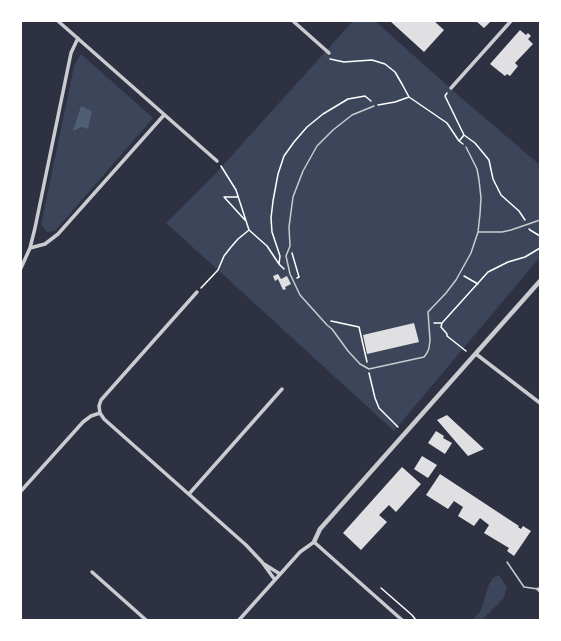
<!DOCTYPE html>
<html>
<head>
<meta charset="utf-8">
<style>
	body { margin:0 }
	#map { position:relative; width:561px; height:641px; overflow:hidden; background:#2d3142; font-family:"Public Sans",sans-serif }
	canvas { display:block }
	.frame { position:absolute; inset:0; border:22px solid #fff; pointer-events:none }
</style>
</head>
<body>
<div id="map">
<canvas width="561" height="641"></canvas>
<div class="frame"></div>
</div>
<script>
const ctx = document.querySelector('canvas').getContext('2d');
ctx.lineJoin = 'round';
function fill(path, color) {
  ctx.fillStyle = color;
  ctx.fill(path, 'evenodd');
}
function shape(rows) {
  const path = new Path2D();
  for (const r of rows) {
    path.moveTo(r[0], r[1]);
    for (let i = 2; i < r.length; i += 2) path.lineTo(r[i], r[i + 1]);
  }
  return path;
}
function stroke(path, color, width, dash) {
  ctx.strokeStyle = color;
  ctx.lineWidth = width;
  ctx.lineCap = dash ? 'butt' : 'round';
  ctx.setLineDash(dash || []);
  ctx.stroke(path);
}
const green = shape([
	[353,21,375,21,458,95,540,165,540,257,394,431,218,270,166,223,216,173],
	[81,54,153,118,55,231,47,232,41,225,74,66],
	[499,575,507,587,504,598,482,620,473,620,481,610,489,584,493,578]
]);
const water = shape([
	[81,106,92,111,88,129,82,127,73,131]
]);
const building = shape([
	[390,21,434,21,444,30,424,52],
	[476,21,491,21,484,28],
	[520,30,526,35,528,33,531,36,528,39,533,44,515,63,518,66,510,76,507,74,505,76,490,64],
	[278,274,281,279,287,276,291,284,285,287,286,289,283,290,278,279,275,281,273,276],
	[414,323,419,342,367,354,363,335],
	[447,415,484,449,468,456,437,420],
	[436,431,444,436,443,438,452,443,445,454,428,443],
	[422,456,437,465,428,478,414,469],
	[402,467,421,484,396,512,389,505,379,515,387,522,361,550,343,533],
	[440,474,519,526,518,527,521,529,523,526,531,531,514,556,507,551,509,548,484,533,489,525,480,518,474,526,458,516,463,507,454,501,448,509,426,495]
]);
const path = shape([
	[330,59,344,62,372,60,385,64,395,72,402,84,409,97],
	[447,93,445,96,464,135,460,140],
	[378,105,395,102,409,97,447,123,459,141,463,144],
	[464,135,475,143,489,160,493,179,501,195,519,211,525,220],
	[224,197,245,220],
	[224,197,238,197],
	[529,229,530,230,540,236],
	[249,230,267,246,279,264,284,269],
	[292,253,299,277,297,278],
	[279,264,280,256,272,232,271,218,273,201,278,174,284,156,294,142,307,127,323,114,348,99,365,96,371,101],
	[464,276,478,284],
	[201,288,218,270,224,256,231,247,238,239,249,230,236,190,221,166],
	[331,321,359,327,367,362],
	[434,323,442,323],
	[466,351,447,336,447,334,441,327,442,323,488,272,508,262,525,257,540,248],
	[369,373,375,398,379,408,398,427],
	[381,588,412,615,416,620]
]);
const service = shape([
	[374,106,352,115,333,130,317,146,303,171,293,197,289,227,290,246,286,256,290,274,300,295,327,325,332,329,348,351,360,364,369,369,424,357,427,353,429,348,430,340,428,312,446,293,456,280,471,253,478,232,502,232,511,230,540,220],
	[466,147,477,169,479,180,481,198,480,214,478,232],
	[507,562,524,587,538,589]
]);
const minor = shape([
	[58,21,217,161],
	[293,21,329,53],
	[451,88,511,21],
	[30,248,35,228,71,53,78,38],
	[21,268,30,248,45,244,58,234,164,115],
	[197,292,101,400,99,406,100,413,104,419,246,545,262,562,275,580],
	[476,354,540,403],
	[21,491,83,422,91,416,100,413],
	[189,494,282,389],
	[264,564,280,574],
	[92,572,146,620],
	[538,589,540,591],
	[239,620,300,552,314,542,402,620]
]);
const tertiary = shape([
	[314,542,320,529,540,281]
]);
fill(green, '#3c4559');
fill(water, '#4f5d75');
fill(building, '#e0e0e3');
stroke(path, '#fff', 1.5);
stroke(service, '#caccd0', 1.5);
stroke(minor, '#caccd0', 3.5);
stroke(tertiary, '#caccd0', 4.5);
</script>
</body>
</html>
